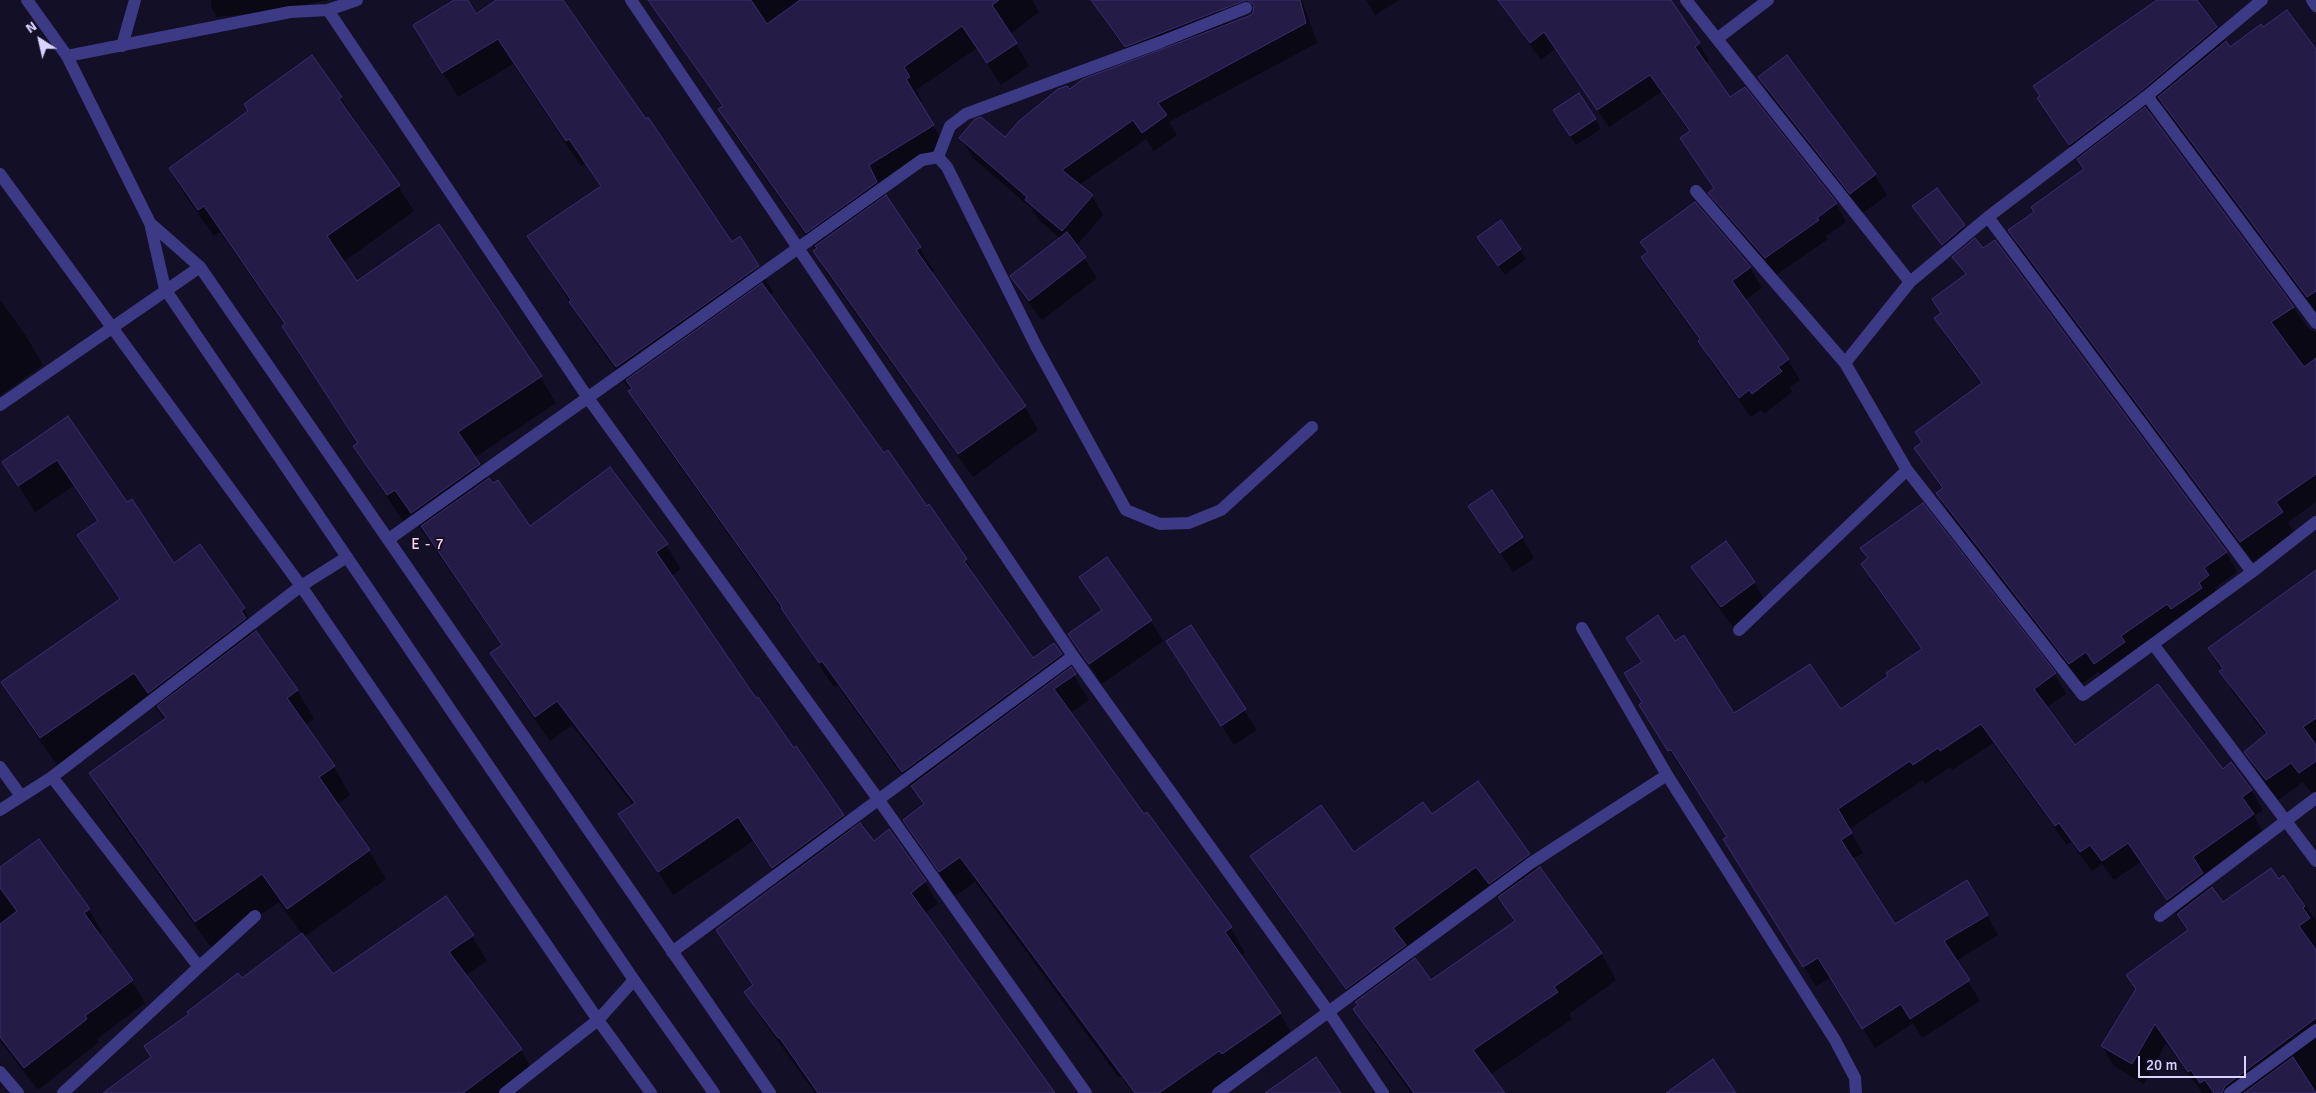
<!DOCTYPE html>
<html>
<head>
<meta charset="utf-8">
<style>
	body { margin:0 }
	#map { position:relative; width:2316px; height:1093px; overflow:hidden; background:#130f26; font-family:Signika,sans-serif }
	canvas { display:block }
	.north { position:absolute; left:15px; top:15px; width:50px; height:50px; -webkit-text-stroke:4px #130f26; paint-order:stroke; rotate:325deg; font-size:14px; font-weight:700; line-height:20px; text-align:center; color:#d9d4ff }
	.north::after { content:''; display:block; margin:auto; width:18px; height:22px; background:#d9d4ff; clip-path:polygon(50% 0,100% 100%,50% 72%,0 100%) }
	.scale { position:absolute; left:2138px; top:1056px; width:108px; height:22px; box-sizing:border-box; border:2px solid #d9d4ff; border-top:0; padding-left:6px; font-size:15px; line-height:18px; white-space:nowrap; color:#d9d4ff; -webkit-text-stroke:4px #130f26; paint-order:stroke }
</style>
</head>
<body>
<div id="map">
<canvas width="2316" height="1093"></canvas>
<div class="north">N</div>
<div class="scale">20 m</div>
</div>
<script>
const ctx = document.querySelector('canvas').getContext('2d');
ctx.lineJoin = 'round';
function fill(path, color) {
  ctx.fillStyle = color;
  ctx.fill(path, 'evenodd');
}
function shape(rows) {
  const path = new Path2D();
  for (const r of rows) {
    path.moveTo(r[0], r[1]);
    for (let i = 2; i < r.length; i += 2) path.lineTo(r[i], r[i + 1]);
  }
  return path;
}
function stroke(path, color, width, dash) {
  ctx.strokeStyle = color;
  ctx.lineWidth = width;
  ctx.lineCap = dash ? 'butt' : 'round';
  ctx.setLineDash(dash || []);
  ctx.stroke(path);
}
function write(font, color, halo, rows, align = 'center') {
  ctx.font = font + ' Signika,sans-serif';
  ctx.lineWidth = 4;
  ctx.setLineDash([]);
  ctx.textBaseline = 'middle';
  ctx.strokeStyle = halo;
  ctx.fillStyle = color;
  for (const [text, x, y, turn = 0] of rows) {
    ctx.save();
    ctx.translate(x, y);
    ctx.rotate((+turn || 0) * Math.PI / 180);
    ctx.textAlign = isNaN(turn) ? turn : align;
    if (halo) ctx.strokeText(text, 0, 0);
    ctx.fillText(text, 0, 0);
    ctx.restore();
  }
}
const shadow = shape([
	[211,0,329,0,267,12,217,17,211,7],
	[457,0,466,0,476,16,498,0,561,0,732,244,758,267,773,292,769,295,884,455,927,508,929,506,966,560,980,584,979,585,1032,660,1061,655,1089,700,1070,713,1143,816,1231,928,1245,953,1240,957,1280,1014,1295,1039,1210,1093,1133,1093,1121,1076,1119,1078,975,882,955,896,919,845,904,820,924,806,918,795,917,796,837,685,834,687,787,617,644,416,631,391,585,327,529,236,601,187,585,163,581,166,513,64,458,97,429,50],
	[660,0,1032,0,1039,12,1010,34,1029,66,1001,85,977,48,916,90,922,101,919,102,947,149,882,188,885,196,934,271,931,273,1025,407,1038,430,973,477,828,275,814,251,816,250,733,133,719,110,723,107,666,27,653,5],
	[1096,0,1214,0,1229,25,1250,17,1255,9,1271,0,1302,0,1317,43,1169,122,1177,135,1154,151,1146,139,1079,185,1092,196,1103,215,1076,246,1097,278,1042,320,1024,297,1012,277,1061,239,1038,219,1031,208,972,157,961,138,1005,139,1070,91,1134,61,1104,20,1093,2],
	[1366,0,1399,0,1375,15],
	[1505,0,1669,0,1699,44,1709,61,1705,64,1730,99,1744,88,1836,204,1846,222,1826,236,1828,239,1776,275,1720,211,1710,193,1715,189,1681,139,1690,133,1661,92,1609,127,1555,49,1541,60,1512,20,1501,2],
	[2159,0,2196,0,2230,48,2263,29,2316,51,2316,312,2171,118,2162,102,2148,114,2309,329,2316,332,2316,502,2288,522,2294,533,2253,562,2021,251,2010,231,2035,213,2085,170,2051,118],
	[1787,57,1875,175,1887,195,1863,213,1771,98,1759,77],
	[341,98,414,211,343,262,356,283,540,376,556,403,474,458,488,480,529,528,666,545,681,569,671,576,756,700,843,816,851,831,873,842,889,831,925,882,938,904,924,914,1055,1093,815,1093,758,1014,746,992,754,986,718,930,782,883,753,841,673,895,620,814,633,805,572,725,550,741,506,678,492,654,502,646,411,515,403,521,370,472,355,446,358,444,299,353,285,326,220,232,214,236,185,195,170,169],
	[1595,119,1601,129,1576,145,1560,120],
	[1936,189,1970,236,1949,254,1914,207],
	[1695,204,1750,268,1762,288,1745,300,1788,360,1800,380,1790,387,1792,392,1764,414,1761,410,1751,417,1711,362,1700,341,1654,278,1642,257,1648,253,1642,242],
	[1484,247,1520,250,1526,259,1505,275],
	[1954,258,2226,552,2237,572,2215,588,2220,596,2210,603,2213,609,2106,683,2098,672,2082,684,1949,514,1937,494,1943,490,1916,449,1982,385,1948,339,1936,319,1942,314,1965,276],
	[0,300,26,336,43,365,0,396],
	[68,418,127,503,173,564,199,546,244,609,259,637,297,690,314,719,305,725,334,767,350,795,337,805,369,851,386,879,304,937,333,976,472,936,487,961,465,976,520,1049,535,1074,510,1093,104,1093,152,1058,242,980,302,934,279,902,212,949,107,802,91,773,165,720,150,700,57,765,18,709,3,682,120,601,78,535,98,522,73,486,35,512,4,462],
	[1922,505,2055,674,2066,694,2047,707,2074,747,2222,771,2251,790,2263,810,2254,816,2264,834,2204,877,2223,904,2279,881,2293,891,2295,889,2316,921,2316,1093,2202,1093,2166,1043,2144,1084,2114,1066,2102,1046,2136,990,2128,975,2188,931,2140,862,2114,880,2102,864,2092,871,2071,842,2067,845,1993,743,1952,770,1950,767,1925,784,1923,780,1849,829,1863,853,1852,859,1895,925,1987,915,1998,935,1956,961,1980,1001,1922,1038,1913,1023,1875,1048,1831,977,1816,986,1736,859,1728,838,1652,725,1643,703,1642,663,1627,638,1675,643,1734,715,1841,711,1889,677,1922,650,1874,584,1863,564,1868,560,1862,549],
	[1470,507,1522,537,1534,558,1513,572],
	[1107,558,1151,621,1163,641,1102,684,1069,634,1102,611,1080,577],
	[1693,567,1754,582,1766,603,1733,627,1704,588],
	[2316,571,2316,799,2303,782,2278,800,2257,772,2246,752,2266,735,2233,692,2209,649],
	[1190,627,1257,730,1234,745,1167,642],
	[1431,816,1529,855,1538,870,1601,953,1616,980,1569,1014,1572,1019,1490,1075,1503,1093,1411,1093,1370,1036,1355,1009,1358,1007,1263,876,1251,856,1354,854],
	[1489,886,1501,903,1503,902,1515,923,1431,982,1413,961,1406,948],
	[0,869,89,910,102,932,98,935,132,981,145,1003,97,1039,99,1042,38,1090,0,1041]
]);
const building = shape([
	[454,0,468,0,476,14,496,0,563,0,646,119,648,117,732,242,740,236,759,266,616,367,569,302,571,300,527,236,601,186,569,139,566,141,498,39,442,73,413,25,454,0],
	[648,0,751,0,767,24,800,0,999,0,992,5,1017,43,987,63,962,26,904,67,910,77,906,79,934,125,869,165,877,182,806,233,718,109,723,106,648,0],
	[1091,0,1246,0,1125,47,1091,0],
	[1247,0,1300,0,1306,23,1158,103,1167,115,1142,133,1133,120,1062,170,1093,195,1062,231,1025,200,1027,197,959,138,975,119,981,117,1005,137,1019,121,1058,89,1067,86,1070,89,1083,79,1249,16,1253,13,1254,5,1247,0],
	[1498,0,1671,0,1700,43,1695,47,1730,97,1745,87,1837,203,1817,218,1819,220,1765,258,1708,193,1714,188,1680,138,1690,131,1650,75,1597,110,1544,32,1530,43,1498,0],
	[2157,0,2197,0,2217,27,2142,90,2069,145,2037,98,2040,96,2033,86,2157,0],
	[2287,10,2316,49,2316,291,2307,297,2158,97,2226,41,2230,47,2261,24,2263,27,2287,10],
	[312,55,342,97,339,99,400,185,327,236,357,281,439,224,542,376,458,432,480,464,411,513,395,490,387,495,353,446,358,443,282,326,285,324,204,206,198,210,169,168,248,111,244,104,312,55],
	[1787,55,1876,174,1850,194,1758,77,1787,55],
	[1579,93,1596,119,1570,136,1553,110,1579,93],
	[2145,107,2294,307,2271,322,2304,367,2316,358,2316,474,2276,502,2283,512,2240,542,2008,230,2034,212,2031,207,2084,169,2077,159,2145,107],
	[1937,188,1965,225,1942,245,1912,206,1937,188],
	[886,195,921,247,916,250,1026,406,958,454,813,251,817,248,815,246,886,195],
	[1695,202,1751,267,1732,281,1789,359,1778,367,1782,371,1752,394,1749,390,1739,398,1698,341,1700,339,1641,257,1648,252,1640,242,1695,202],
	[1501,220,1521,249,1498,266,1477,237,1501,220],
	[1067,232,1086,257,1029,301,1010,276,1067,232],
	[1975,238,1983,248,1995,240,2227,552,2204,568,2209,575,2199,583,2202,588,2171,609,2167,604,2121,636,2125,642,2094,664,2086,652,2069,664,1936,493,1943,488,1914,448,1922,442,1915,432,1982,383,1934,318,1941,313,1932,299,1966,274,1952,257,1975,238],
	[762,283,884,453,888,450,927,506,929,504,967,559,964,561,1033,658,1054,643,1062,654,902,772,822,661,819,663,781,608,782,607,628,391,632,389,626,380,762,283],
	[68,416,127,502,132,499,174,563,200,544,245,608,241,611,246,618,148,693,134,673,40,738,1,682,120,599,77,535,98,521,57,460,18,486,2,462,68,416],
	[610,467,668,544,656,552,756,698,758,697,794,748,796,746,844,815,772,868,738,817,658,872,618,814,635,803,557,701,535,717,490,653,502,645,421,526,489,478,493,483,498,480,530,526,610,467],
	[1492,490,1523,537,1500,553,1468,506,1492,490],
	[1923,503,2056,673,2034,689,2075,745,2158,684,2223,769,2231,762,2252,790,2242,797,2254,814,2193,857,2203,873,2167,900,2128,843,2102,861,2090,845,2080,852,2059,823,2055,826,1981,724,1940,751,1938,748,1913,765,1910,761,1838,809,1852,833,1841,840,1895,924,1967,880,1988,915,1944,941,1970,980,1910,1019,1901,1004,1862,1029,1818,958,1803,967,1723,839,1727,837,1671,750,1668,751,1639,705,1642,702,1624,673,1642,662,1626,638,1658,615,1675,641,1684,635,1734,713,1810,664,1841,709,1888,676,1886,673,1922,649,1861,564,1868,558,1860,548,1923,503],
	[1726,541,1755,582,1721,607,1691,567,1726,541],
	[1107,557,1152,620,1089,664,1068,634,1102,610,1079,577,1107,557],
	[2316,570,2316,718,2303,727,2316,745,2316,761,2299,773,2291,763,2266,780,2244,752,2267,733,2219,671,2223,669,2208,648,2316,570],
	[1191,625,1246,709,1221,726,1166,641,1191,625],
	[256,631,298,690,287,698,335,766,319,777,370,850,287,909,262,874,195,922,89,773,166,718,157,706,256,631],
	[1071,667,1076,674,1054,689,1144,814,1147,812,1232,927,1225,932,1281,1013,1222,1054,1219,1051,1159,1093,1135,1093,960,857,939,872,903,820,924,804,911,786,1071,667],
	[1478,781,1530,854,1489,884,1476,867,1393,928,1406,945,1346,989,1250,856,1321,805,1354,852,1423,802,1432,814,1478,781],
	[860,823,874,841,889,829,926,881,911,893,1055,1093,818,1093,779,1037,778,1038,744,992,753,985,716,930,860,823],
	[39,839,90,909,84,913,133,980,85,1016,87,1019,24,1068,0,1037,0,924,17,911,0,888,0,867,39,839],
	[1540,867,1602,953,1554,987,1558,992,1473,1050,1505,1093,1414,1093,1353,1009,1358,1005,1355,1002,1415,958,1431,980,1515,921,1498,897,1540,867],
	[2271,868,2279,879,2283,875,2305,906,2303,908,2310,918,2299,926,2316,950,2316,1018,2225,1086,2222,1093,2214,1093,2205,1080,2200,1083,2191,1070,2188,1072,2155,1024,2132,1064,2101,1046,2136,989,2126,975,2188,930,2177,914,2212,887,2223,902,2271,868],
	[446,896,474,935,449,952,522,1049,463,1093,103,1093,151,1057,144,1046,189,1014,187,1012,238,973,242,978,302,933,333,974,446,896],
	[1316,1057,1341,1093,1265,1093,1316,1057],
	[2293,1057,2316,1093,2244,1093,2293,1057],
	[1713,1059,1736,1093,1666,1093,1713,1059]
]);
const service = shape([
	[938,157,950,126,966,114,1161,42,1246,8]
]);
const minor = shape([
	[631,0,1073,656,1328,1011,1383,1093],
	[1686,0,1910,282,1845,363,1907,470,2083,695,2252,572,2316,522],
	[2312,0,2316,6],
	[328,10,588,398,878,799,1086,1093],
	[1718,38,1768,0],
	[122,46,135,0],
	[67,56,290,12,328,10,357,0],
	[2147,96,2316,323],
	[0,174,301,586,598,1020,651,1093],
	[1696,191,1845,363],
	[1988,217,2252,572],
	[1910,282,1988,217,2147,96,2262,0],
	[0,405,200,267],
	[389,539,922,160,938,157,947,167,1036,346,1126,510,1160,524,1189,523,1221,510,1312,427],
	[1582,628,1667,775,1835,1040,1855,1078,1856,1093],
	[1739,630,1907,470],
	[2153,644,2316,861],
	[0,767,21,796],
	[52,777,199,967,63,1093],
	[0,810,52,777,301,586,347,557],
	[2160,916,2316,798],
	[672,952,1073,656],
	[199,967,255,916],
	[0,1072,18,1093],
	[505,1093,598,1020,634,980],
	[1218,1093,1531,863,1667,775],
	[2230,1093,2316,1030]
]);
const tertiary = shape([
	[27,0,67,56,150,223,165,289,634,980,714,1093],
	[150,223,200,267,770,1093]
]);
const neighbourhoodNames = [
	["E - 7",428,545]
];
fill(shadow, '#0007');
fill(building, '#241b47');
stroke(building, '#3b2d73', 1);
stroke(service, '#3d3a85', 12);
stroke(minor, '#3d3a85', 12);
stroke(tertiary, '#3d3a85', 12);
ctx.letterSpacing = '1px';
write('15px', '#ffd6f0', '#130f26', neighbourhoodNames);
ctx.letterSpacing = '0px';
</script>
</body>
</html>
